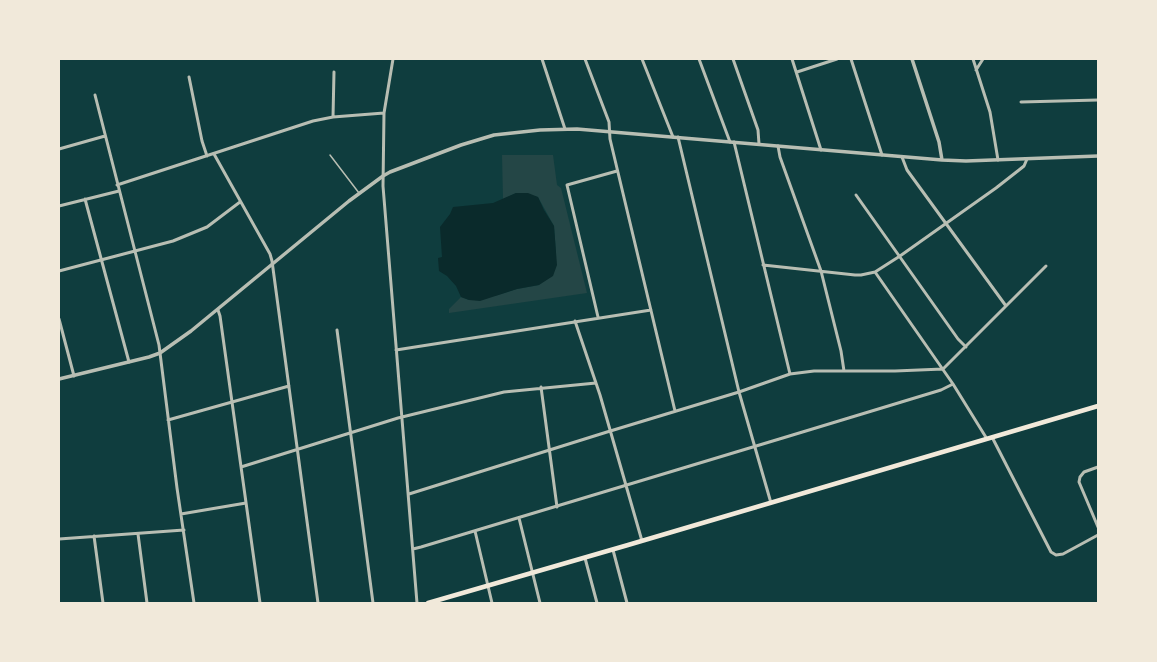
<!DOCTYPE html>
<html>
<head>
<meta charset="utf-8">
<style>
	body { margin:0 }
	#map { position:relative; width:1157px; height:662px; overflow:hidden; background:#0f3d3e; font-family:"Times New Roman",serif }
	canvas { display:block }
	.frame { position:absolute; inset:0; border:60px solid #f1e9da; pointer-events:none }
</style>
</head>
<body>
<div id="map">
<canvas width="1157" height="662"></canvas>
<div class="frame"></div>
</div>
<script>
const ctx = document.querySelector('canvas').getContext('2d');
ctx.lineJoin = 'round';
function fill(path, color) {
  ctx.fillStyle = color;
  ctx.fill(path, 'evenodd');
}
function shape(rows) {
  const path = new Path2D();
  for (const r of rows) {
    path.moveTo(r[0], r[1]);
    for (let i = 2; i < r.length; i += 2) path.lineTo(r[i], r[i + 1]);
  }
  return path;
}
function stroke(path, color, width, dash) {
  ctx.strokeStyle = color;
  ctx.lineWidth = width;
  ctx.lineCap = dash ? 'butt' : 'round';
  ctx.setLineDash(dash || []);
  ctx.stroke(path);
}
const green = shape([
	[502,155,553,155,557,185,561,188,587,293,449,313,449,309,461,297,469,300,498,295,517,289,539,285,556,253,554,226,538,197,516,193,503,199]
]);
const water = shape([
	[516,193,528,193,538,197,544,210,554,226,557,265,553,276,539,285,517,289,480,301,469,300,461,297,456,286,447,276,439,271,438,258,442,257,440,227,450,214,453,207,493,203]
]);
const service = shape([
	[330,155,359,193]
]);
const minor = shape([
	[393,59,384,113,383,186,417,603],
	[542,59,565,129],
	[585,59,609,122,610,139,675,411],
	[642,59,673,137],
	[699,59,730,142],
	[733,59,758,130,759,144],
	[792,59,821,150],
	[851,59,882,155],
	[973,59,990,112,998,160],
	[976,70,983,59],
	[797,72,837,59],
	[189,77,202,141,207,156],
	[95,95,159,345,177,488,194,603],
	[1021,102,1098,100],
	[333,117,334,72],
	[678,137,739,392,771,503],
	[734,142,790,374],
	[778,146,780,157,821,271,841,351,844,371],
	[59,149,105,136],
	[214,154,270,254,272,261,318,603],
	[902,157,907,170,1006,306],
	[117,185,313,121,333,117,384,113],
	[856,195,958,339,966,347],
	[85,199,129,362],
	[59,206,119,191],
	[763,265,855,275,861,275,875,272,900,256,996,188,1019,170,1024,166,1027,159],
	[59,271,173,241,207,227,240,202],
	[875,272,953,384,987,439],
	[218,310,220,316,260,603],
	[598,317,567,185,617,171],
	[59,319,74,376],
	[575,321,600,395,642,541],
	[337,330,373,603],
	[396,350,651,310],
	[541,387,557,507],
	[168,420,289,386],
	[992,437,1051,552,1056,555,1063,554,1098,535],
	[241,467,398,418,504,392,596,383],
	[1098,467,1084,472,1080,477,1079,482,1098,527],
	[409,494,607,432,739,392,790,374,814,371,895,371,943,369,1046,266],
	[181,514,246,503],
	[519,518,540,603],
	[475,531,492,603],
	[138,534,147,603],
	[94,536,103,603],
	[59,539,184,530],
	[413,549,421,547,786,437,941,390,953,384],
	[613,550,627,603],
	[585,558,597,603]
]);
const tertiary = shape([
	[912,59,939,142,942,160],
	[59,379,149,357,160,353,191,331,349,201,383,176,390,172,461,145,494,135,540,130,577,129,942,160,966,161,1098,156]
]);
const primary = shape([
	[428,603,628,545,1098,406]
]);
fill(green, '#244646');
fill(water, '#0a2a2b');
stroke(service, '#b8beb3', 1.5);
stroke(minor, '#b8beb3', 3);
stroke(tertiary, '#b8beb3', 3.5);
stroke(primary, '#f1e9da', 4.5);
</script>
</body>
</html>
